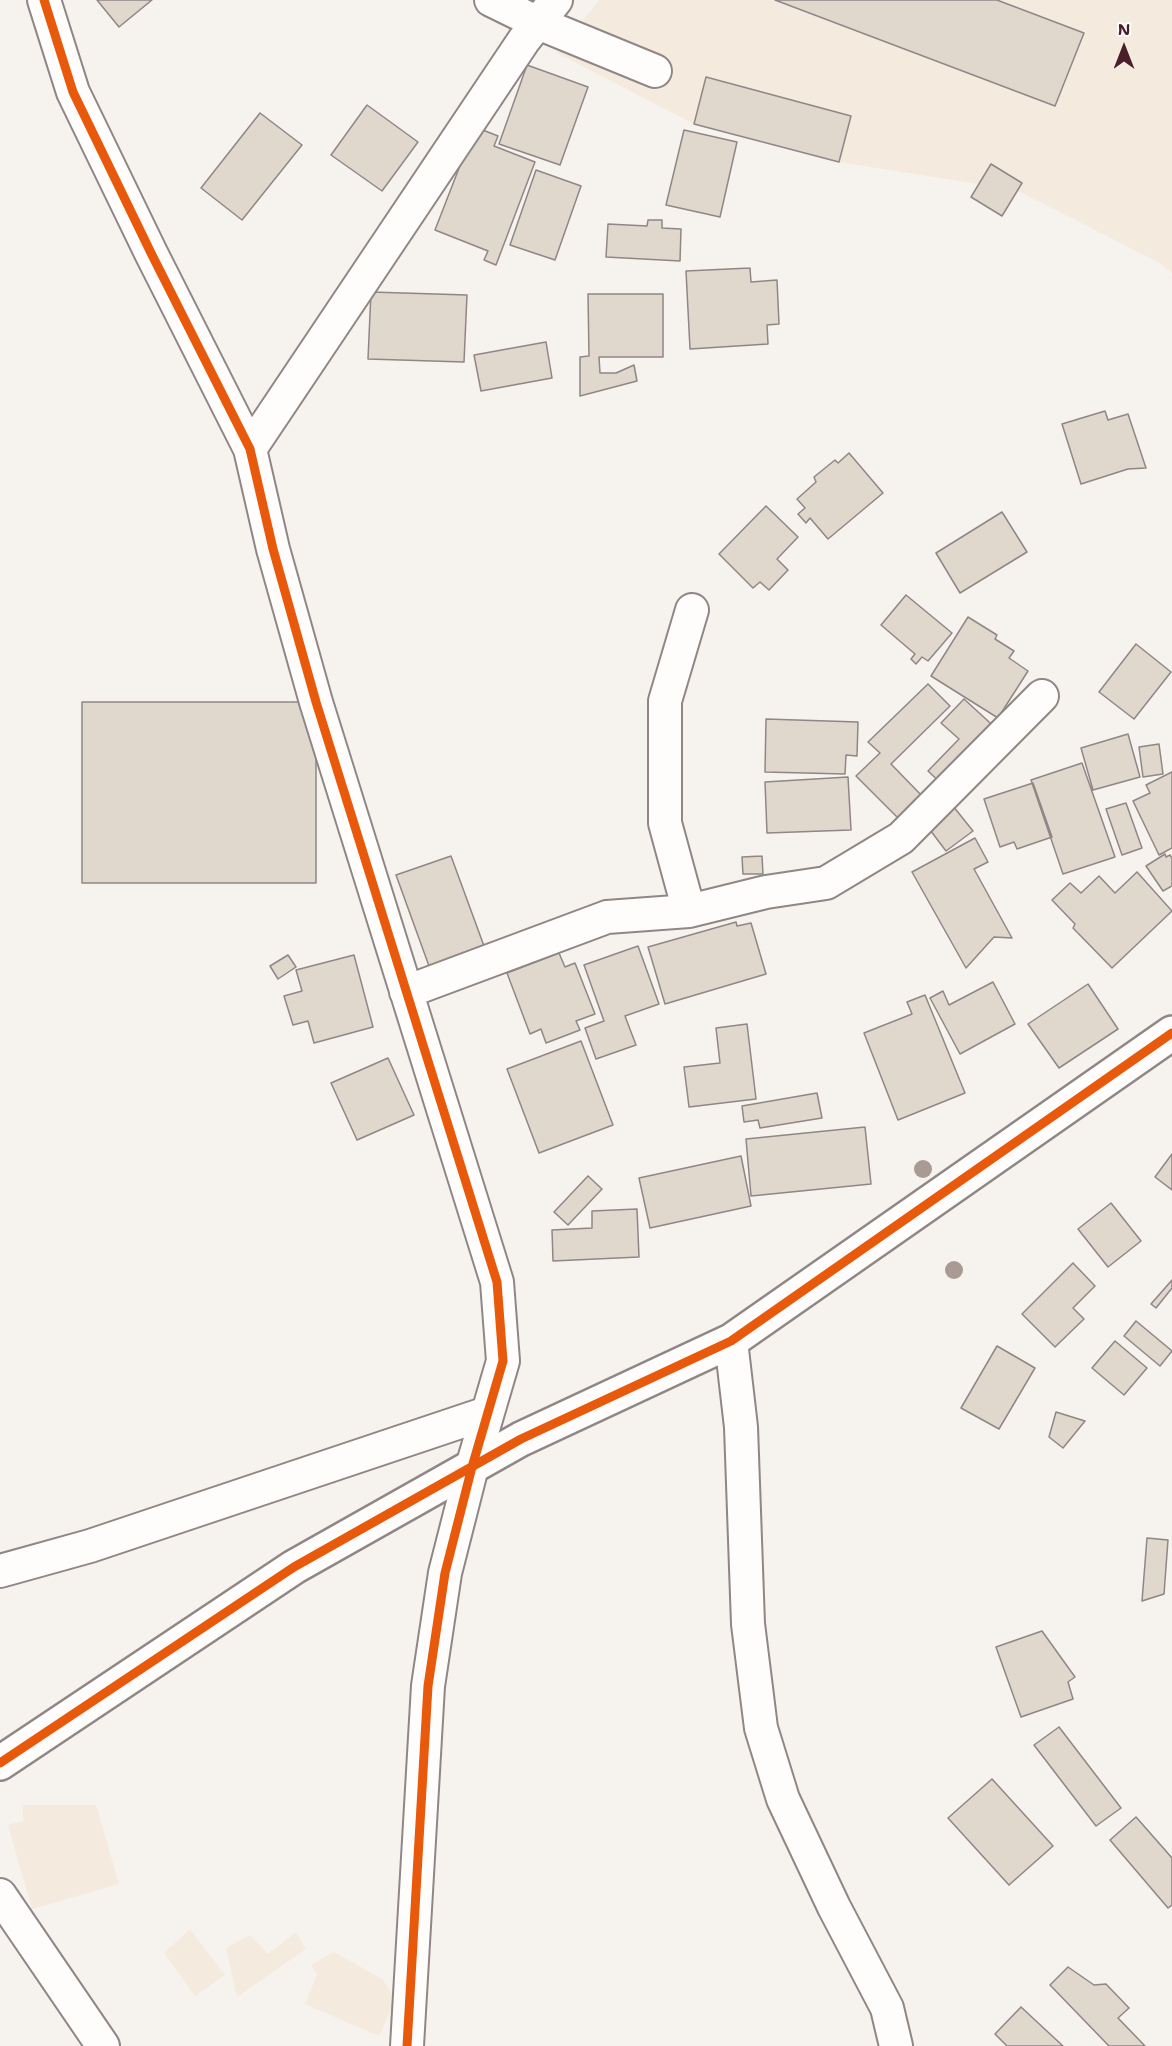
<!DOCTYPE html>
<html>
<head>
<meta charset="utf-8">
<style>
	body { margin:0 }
	#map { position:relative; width:1172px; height:2046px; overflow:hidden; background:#f6f2ee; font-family:"Shantell Sans",sans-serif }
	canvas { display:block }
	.north { position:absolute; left:1094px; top:18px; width:60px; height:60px; -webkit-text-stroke:4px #fff; paint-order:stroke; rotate:0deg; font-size:16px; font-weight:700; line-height:24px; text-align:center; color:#4a1f2b }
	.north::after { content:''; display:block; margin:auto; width:21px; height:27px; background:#4a1f2b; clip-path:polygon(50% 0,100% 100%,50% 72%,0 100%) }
</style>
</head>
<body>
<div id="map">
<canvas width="1172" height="2046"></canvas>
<div class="north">N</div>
</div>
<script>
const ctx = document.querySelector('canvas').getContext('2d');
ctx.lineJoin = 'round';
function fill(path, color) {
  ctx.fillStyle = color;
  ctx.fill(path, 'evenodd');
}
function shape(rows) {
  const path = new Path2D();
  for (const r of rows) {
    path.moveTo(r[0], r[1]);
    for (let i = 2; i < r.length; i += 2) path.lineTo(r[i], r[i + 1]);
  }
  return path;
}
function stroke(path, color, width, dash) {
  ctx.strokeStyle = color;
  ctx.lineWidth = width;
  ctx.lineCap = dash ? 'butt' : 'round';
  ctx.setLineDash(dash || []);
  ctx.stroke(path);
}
const built = shape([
	[599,0,1172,0,1172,273,1158,262,1016,190,839,162,694,124,557,53],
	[23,1805,96,1805,119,1884,32,1909,8,1825,23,1821],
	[190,1929,225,1975,195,1996,164,1953],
	[296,1932,306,1949,237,1997,226,1948,250,1935,268,1954],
	[334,1952,382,1979,396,1998,379,2036,305,2004,317,1975,311,1965]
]);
const building = shape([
	[97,0,152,0,119,27,97,0],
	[775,0,997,0,1084,33,1055,106,775,0],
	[527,65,588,87,560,165,499,144,527,65],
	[706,77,851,116,839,162,694,124,706,77],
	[367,105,418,142,382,191,331,155,367,105],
	[260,113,302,145,242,220,201,188,260,113],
	[475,127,498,136,494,146,535,162,496,265,484,260,488,251,435,230,475,127],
	[684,130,737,142,720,217,666,205,684,130],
	[991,164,1022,183,1002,216,971,197,991,164],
	[536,170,581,186,555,260,510,245,536,170],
	[648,220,662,220,662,228,681,229,680,261,606,257,608,224,647,226,648,220],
	[750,268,751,282,777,280,779,324,767,325,768,344,690,349,686,271,750,268],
	[371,292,467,295,464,362,368,359,371,292],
	[588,294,663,294,663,357,599,357,600,373,616,373,634,365,637,381,580,396,580,357,589,356,588,294],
	[546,342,552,378,481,391,474,355,546,342],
	[1105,411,1108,420,1128,414,1146,468,1128,469,1081,484,1062,424,1105,411],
	[849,453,883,493,828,539,810,518,806,523,798,514,805,508,797,499,816,482,814,477,835,460,838,463,849,453],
	[766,506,798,537,777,559,788,570,769,590,760,582,753,588,719,554,766,506],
	[1002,512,1027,552,960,593,936,553,1002,512],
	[906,595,952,633,928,661,922,657,916,664,911,659,915,654,881,625,906,595],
	[968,617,997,635,995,639,1014,651,1009,658,1028,671,998,718,931,676,968,617],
	[1136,644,1171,672,1134,719,1099,692,1136,644],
	[928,684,950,706,891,764,924,798,900,820,856,776,880,753,868,742,928,684],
	[964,699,1000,732,946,788,928,771,959,739,941,723,964,699],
	[82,702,316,702,316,883,82,883,82,702],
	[766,719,858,722,857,756,846,755,845,774,765,772,766,719],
	[1128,734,1140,777,1093,790,1081,748,1128,734],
	[1159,744,1163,774,1143,777,1139,747,1159,744],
	[1082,763,1115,857,1063,874,1031,780,1082,763],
	[1172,772,1172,848,1159,855,1133,801,1150,793,1146,785,1172,772],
	[848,777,851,830,767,833,765,782,848,777],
	[1033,783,1052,837,1017,849,1014,842,1000,847,984,799,1033,783],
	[1126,803,1142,848,1122,855,1106,809,1126,803],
	[953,806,973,831,946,851,927,826,953,806],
	[975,838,988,862,974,869,1012,938,994,937,966,968,912,872,975,838],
	[1165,854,1166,857,1170,855,1172,858,1172,886,1163,891,1146,866,1165,854],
	[451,856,484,946,429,966,396,875,451,856],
	[762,856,763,874,743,874,742,857,762,856],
	[1137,872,1172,911,1112,968,1073,928,1075,924,1052,900,1070,883,1081,893,1099,876,1115,893,1137,872],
	[736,922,737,926,751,923,766,974,665,1004,648,947,736,922],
	[638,946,659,1004,625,1016,636,1045,596,1059,585,1028,604,1021,584,965,638,946],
	[559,953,565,967,575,963,595,1014,576,1021,580,1030,546,1043,541,1029,530,1034,507,973,559,953],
	[288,955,296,967,278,979,270,966,288,955],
	[354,955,373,1027,314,1043,308,1021,293,1025,284,996,302,991,296,970,354,955],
	[993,982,1015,1024,960,1054,930,998,943,991,949,1005,993,982],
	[1088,984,1118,1029,1059,1068,1028,1024,1088,984],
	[925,995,965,1093,898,1120,864,1033,912,1014,907,1002,925,995],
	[747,1024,756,1099,689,1107,684,1067,720,1063,716,1028,747,1024],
	[581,1041,613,1125,539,1153,507,1069,581,1041],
	[388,1058,414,1115,357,1140,331,1083,388,1058],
	[817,1093,822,1118,760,1128,758,1120,744,1122,742,1106,817,1093],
	[865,1127,871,1184,751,1196,746,1139,865,1127],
	[1172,1154,1172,1190,1155,1177,1172,1154],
	[741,1156,751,1206,650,1228,639,1178,741,1156],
	[588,1176,602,1189,568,1225,554,1212,588,1176],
	[1111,1203,1141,1241,1108,1267,1078,1229,1111,1203],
	[637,1209,639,1257,553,1261,552,1230,592,1228,592,1211,637,1209],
	[1073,1263,1095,1286,1073,1308,1084,1319,1055,1347,1022,1314,1073,1263],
	[1172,1280,1172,1288,1156,1308,1151,1304,1172,1280],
	[1136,1321,1172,1351,1160,1366,1124,1336,1136,1321],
	[1115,1341,1147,1368,1124,1395,1092,1368,1115,1341],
	[997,1346,1035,1368,999,1429,961,1408,997,1346],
	[1056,1412,1085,1421,1063,1448,1049,1437,1056,1412],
	[1147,1538,1168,1540,1164,1594,1142,1601,1147,1538],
	[1042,1631,1075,1677,1068,1682,1073,1699,1021,1717,996,1647,1042,1631],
	[1059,1727,1121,1808,1096,1826,1034,1745,1059,1727],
	[992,1779,1053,1846,1009,1885,948,1818,992,1779],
	[1136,1817,1172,1858,1172,1905,1168,1908,1110,1840,1136,1817],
	[1068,1967,1094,1985,1106,1984,1129,2008,1118,2018,1145,2046,1109,2046,1050,1985,1068,1967],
	[1021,2007,1063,2046,1007,2046,995,2034,1021,2007]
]);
const street = shape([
	[44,0,73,92,151,253,250,449,273,549,316,702,497,1282,503,1361,472,1467,445,1573,428,1686,407,2046],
	[491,0,538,23,655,71],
	[250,449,524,40,556,0],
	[689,911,665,823,665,701,692,610],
	[406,992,607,917,689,911,766,892,826,883,901,838,1042,696],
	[731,1341,741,1427,748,1624,761,1728,783,1799,834,1907,887,2008,896,2046],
	[0,1571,90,1546,487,1413],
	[0,1895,103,2046]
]);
const secondary = shape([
	[0,1763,294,1567,521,1439,731,1341,1172,1033]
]);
const cycleway = shape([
	[44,0,73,92,151,253,250,449,273,549,316,702,497,1282,503,1361,472,1467,445,1573,428,1686,407,2046],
	[0,1763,294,1567,521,1439,731,1341,1172,1033]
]);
const trees = [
	[923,1169],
	[954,1270]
];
fill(built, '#f5eade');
fill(building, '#e0d7cd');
stroke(building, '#908686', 1.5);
stroke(street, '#908686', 36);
stroke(secondary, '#908686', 38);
stroke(street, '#fefdfc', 32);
stroke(secondary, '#fefdfc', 33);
stroke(cycleway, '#e8590c', 9);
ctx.fillStyle = '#a99a93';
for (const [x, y] of trees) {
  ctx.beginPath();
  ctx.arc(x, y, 9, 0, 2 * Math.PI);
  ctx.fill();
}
</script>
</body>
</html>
